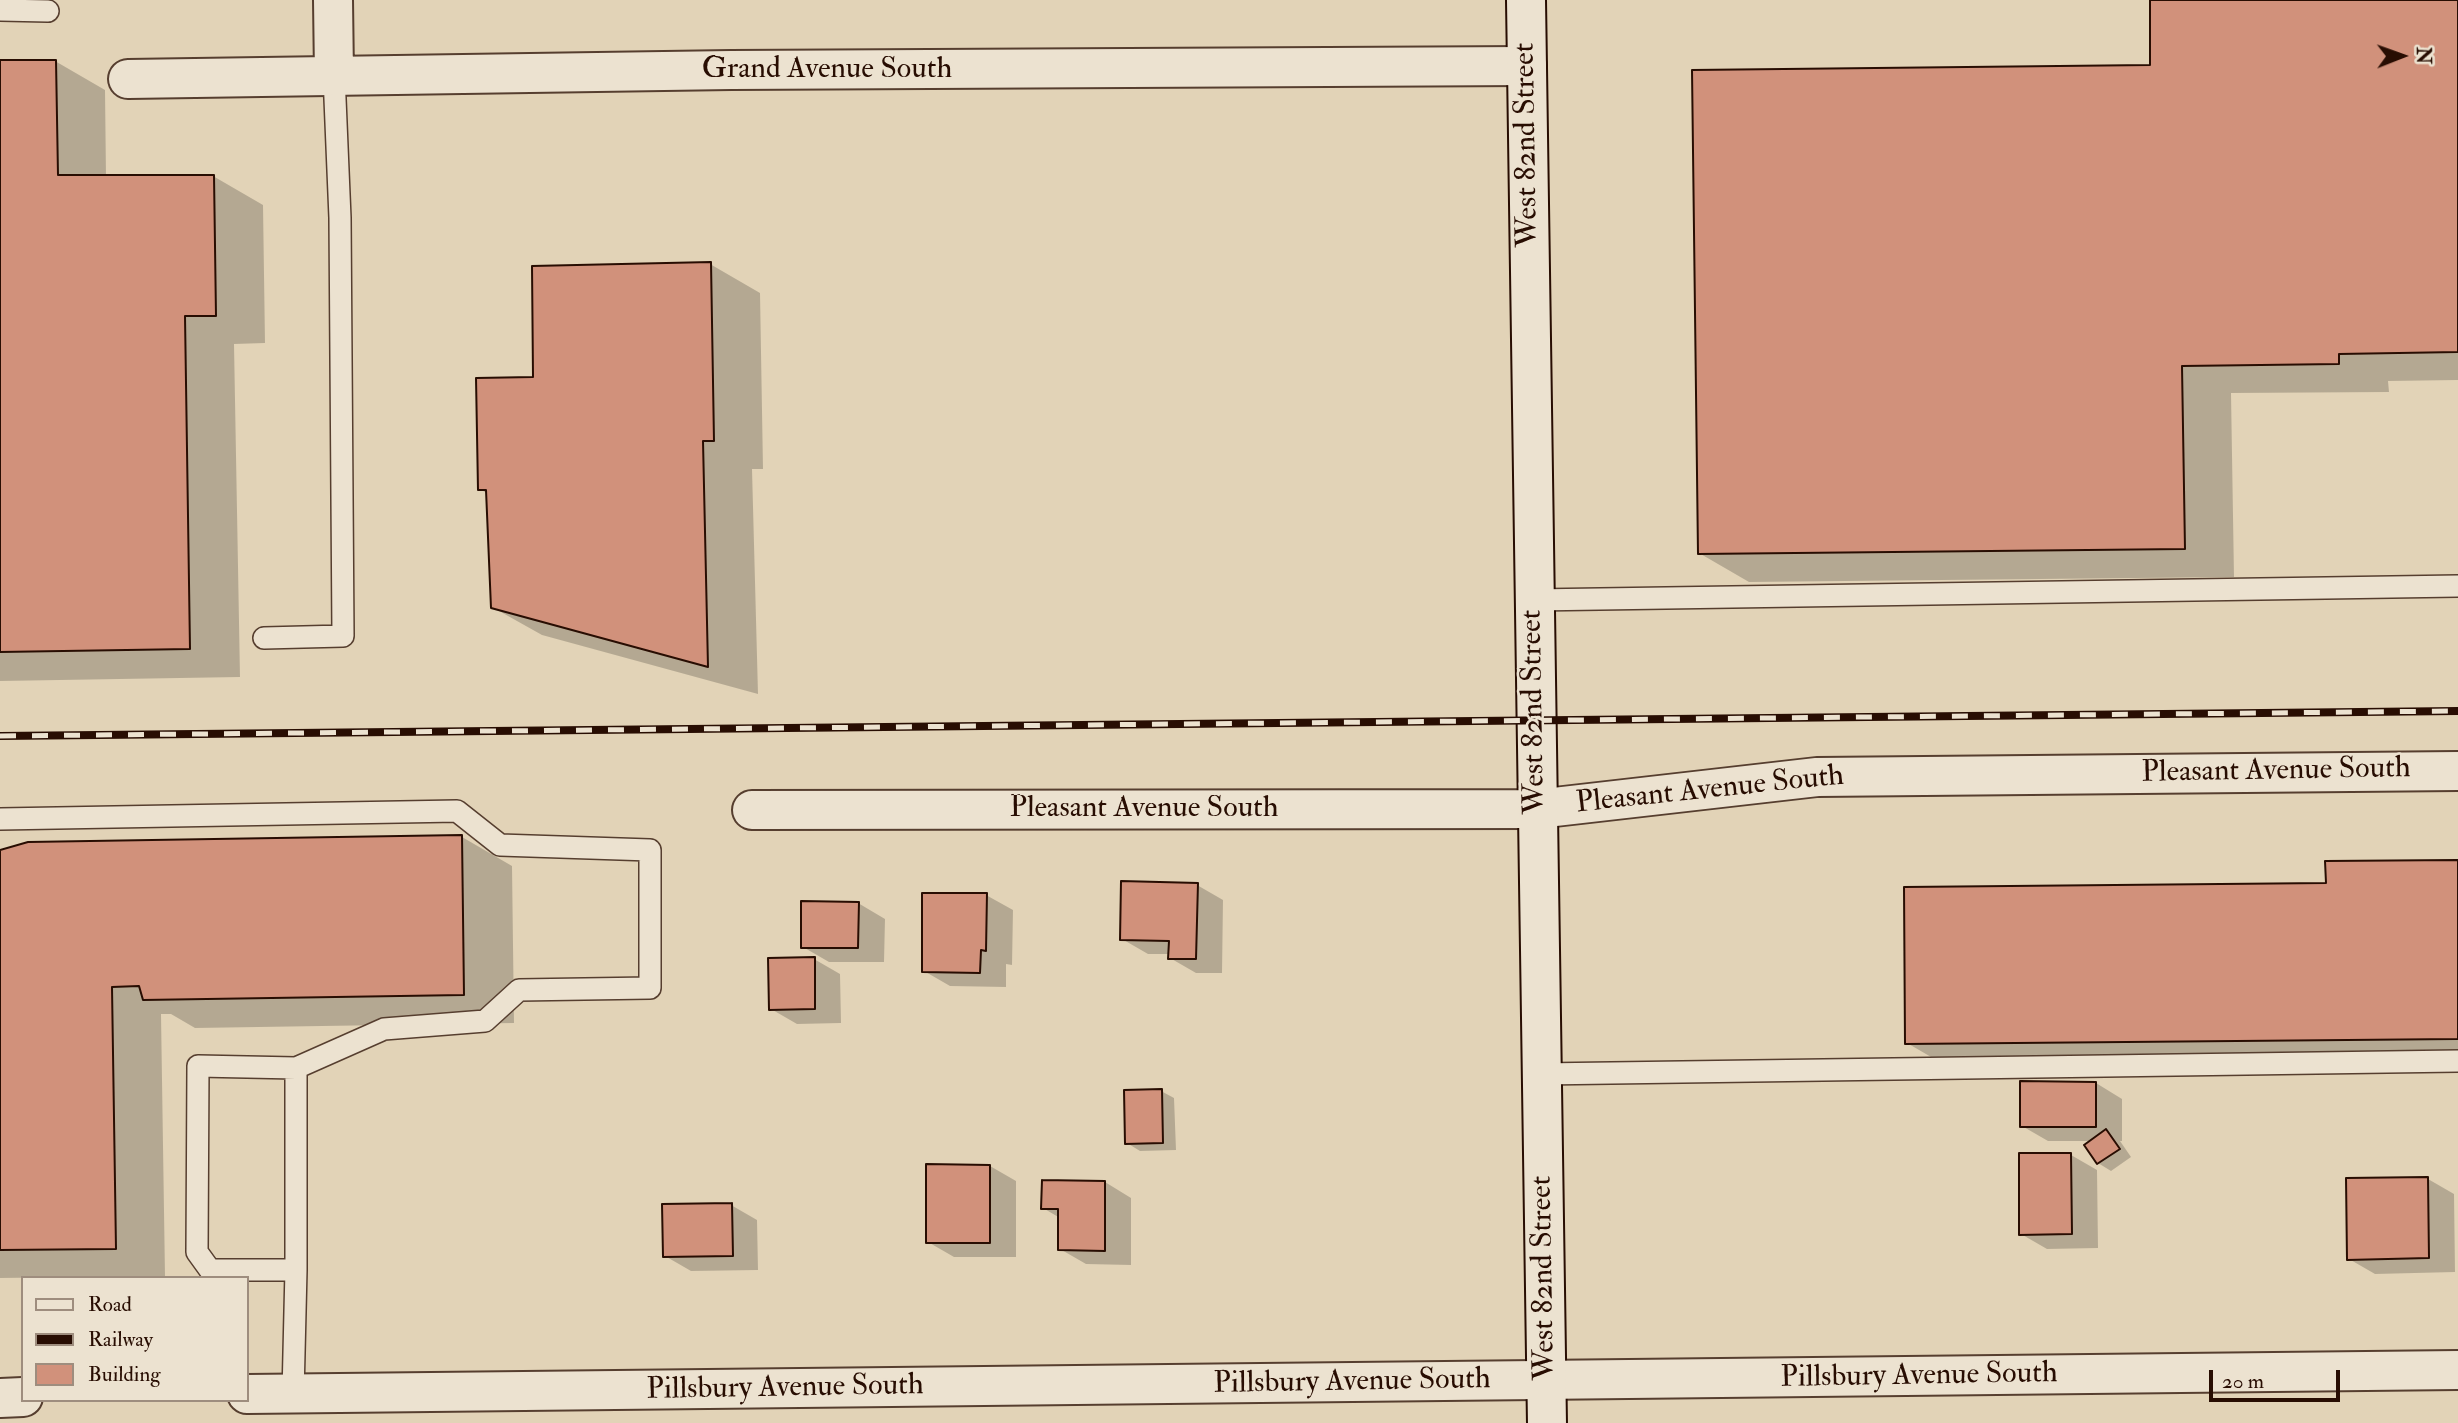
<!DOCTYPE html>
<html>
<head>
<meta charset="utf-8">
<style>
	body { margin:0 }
	#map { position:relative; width:2458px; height:1423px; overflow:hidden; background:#e2d3b7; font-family:"IM FELL Double Pica",serif }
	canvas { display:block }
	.legend { position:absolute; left:21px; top:1276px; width:228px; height:126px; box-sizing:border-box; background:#ece2d0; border:2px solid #9e8d7e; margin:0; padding:9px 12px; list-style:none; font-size:21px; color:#280d02 }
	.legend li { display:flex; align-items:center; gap:14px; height:35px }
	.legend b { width:35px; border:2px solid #9e8d7e }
	.north { position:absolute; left:2367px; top:21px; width:70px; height:70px; -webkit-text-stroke:5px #ece2d0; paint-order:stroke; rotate:89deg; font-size:19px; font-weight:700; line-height:28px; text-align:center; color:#280d02 }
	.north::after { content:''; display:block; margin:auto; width:24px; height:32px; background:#280d02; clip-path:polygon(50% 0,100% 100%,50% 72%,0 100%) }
	.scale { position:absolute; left:2209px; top:1370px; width:131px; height:32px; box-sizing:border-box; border:4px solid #280d02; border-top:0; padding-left:9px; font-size:21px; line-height:24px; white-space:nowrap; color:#280d02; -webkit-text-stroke:5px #ece2d0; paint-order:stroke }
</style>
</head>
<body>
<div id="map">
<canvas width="2458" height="1423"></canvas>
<ul class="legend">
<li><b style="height:9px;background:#ece2d0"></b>Road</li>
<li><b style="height:9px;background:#280d02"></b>Railway</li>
<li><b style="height:19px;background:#d1917b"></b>Building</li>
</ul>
<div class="north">N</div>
<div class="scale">20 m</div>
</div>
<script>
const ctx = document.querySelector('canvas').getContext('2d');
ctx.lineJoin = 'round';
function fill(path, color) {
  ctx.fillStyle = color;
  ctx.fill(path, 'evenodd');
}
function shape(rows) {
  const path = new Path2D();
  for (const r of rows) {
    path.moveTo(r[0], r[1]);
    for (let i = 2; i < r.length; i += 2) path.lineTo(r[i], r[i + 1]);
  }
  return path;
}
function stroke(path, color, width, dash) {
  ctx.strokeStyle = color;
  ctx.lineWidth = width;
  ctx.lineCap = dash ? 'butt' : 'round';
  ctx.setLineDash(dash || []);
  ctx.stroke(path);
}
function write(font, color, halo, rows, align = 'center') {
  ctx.font = font + ' "IM FELL Double Pica",serif';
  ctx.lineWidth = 5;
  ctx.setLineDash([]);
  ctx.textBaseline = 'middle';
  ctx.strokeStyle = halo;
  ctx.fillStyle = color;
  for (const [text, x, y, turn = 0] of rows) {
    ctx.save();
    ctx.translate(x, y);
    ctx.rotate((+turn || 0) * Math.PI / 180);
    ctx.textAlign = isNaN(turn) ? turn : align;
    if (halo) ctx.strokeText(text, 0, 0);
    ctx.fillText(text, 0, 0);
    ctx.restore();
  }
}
const shadow = shape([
	[2151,0,2458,0,2458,380,2388,381,2389,392,2231,393,2234,577,1749,582,1699,553,2152,66],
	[55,61,105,90,106,177,213,176,263,205,265,343,234,344,240,677,0,681,0,62],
	[710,264,760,293,763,469,752,469,758,694,542,635,492,607,488,494,480,489,535,379],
	[462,837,512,866,514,1023,195,1028,171,1014,161,1014,165,1276,0,1278,0,852],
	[2458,862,2458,1068,1957,1072,1907,1043,2328,885],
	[1197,885,1223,900,1222,973,1196,973,1170,958,1170,954,1148,954,1122,939],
	[986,895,1013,910,1012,965,1006,964,1006,987,950,986,924,971],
	[858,903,885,919,884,962,829,962,803,947],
	[814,959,840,974,841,1023,797,1024,771,1009],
	[2096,1083,2122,1099,2122,1141,2120,1141,2131,1157,2111,1171,2098,1163,2086,1145,2092,1141,2048,1141,2022,1126],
	[1161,1091,1174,1098,1176,1150,1140,1151,1127,1143],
	[2071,1155,2097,1170,2098,1248,2047,1249,2021,1234],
	[990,1166,1016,1181,1016,1257,954,1257,928,1242],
	[2428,1179,2454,1194,2455,1272,2375,1274,2349,1259],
	[1105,1182,1131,1198,1131,1265,1086,1264,1060,1249,1060,1218,1043,1208],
	[731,1205,757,1220,758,1270,691,1271,665,1256]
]);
const building = shape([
	[2150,0,2458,0,2458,352,2339,354,2339,364,2182,366,2185,549,1698,554,1692,70,2150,65,2150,0],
	[0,60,56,60,58,175,214,175,216,316,185,316,190,649,0,652,0,60],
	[711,262,714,441,703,441,708,667,491,608,486,490,478,490,476,378,533,377,532,266,711,262],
	[462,835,464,995,143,1000,139,986,112,987,116,1249,0,1250,0,850,28,842,462,835],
	[2458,860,2458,1039,1905,1044,1904,887,2326,883,2325,861,2458,860],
	[1121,881,1198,883,1196,959,1168,959,1169,941,1120,940,1121,881],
	[922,893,987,893,986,951,981,950,980,973,922,972,922,893],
	[801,901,859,902,858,948,801,948,801,901],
	[815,957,815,1009,769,1010,768,958,815,957],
	[2020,1081,2096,1082,2096,1127,2020,1127,2020,1081],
	[1162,1089,1163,1143,1125,1144,1124,1090,1162,1089],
	[2106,1129,2120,1149,2097,1164,2084,1145,2106,1129],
	[2019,1153,2071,1153,2072,1234,2019,1235,2019,1153],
	[926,1164,990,1165,990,1243,926,1243,926,1164],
	[2428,1177,2429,1258,2347,1260,2346,1178,2428,1177],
	[1042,1180,1105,1181,1105,1251,1058,1250,1058,1209,1041,1209,1042,1180],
	[732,1203,733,1256,663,1257,662,1204,732,1203]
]);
const lane = shape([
	[0,10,48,11],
	[1534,600,2458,586],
	[264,638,343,636,340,218,334,75],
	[0,819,457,811,500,845,650,850,650,988,519,990,485,1021,384,1029,296,1068,198,1066,197,1252,210,1270,296,1270],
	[1541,1074,2458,1061],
	[293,1394,296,1270,296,1068]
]);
const street = shape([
	[333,0,334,75],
	[128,79,731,70,1527,66],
	[752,810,1537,809,1817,777,2458,771],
	[247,1394,2458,1370],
	[0,1398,23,1397]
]);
const secondary = shape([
	[1526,0,1547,1423]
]);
const rail = shape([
	[0,736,2458,711]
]);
const streetNames = [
	["Grand Avenue South",827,71],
	["West 82nd Street",1528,145,-91],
	["West 82nd Street",1535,712,-91],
	["Pleasant Avenue South",2276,772,-1],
	["Pleasant Avenue South",1710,791,-6],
	["Pleasant Avenue South",1144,810],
	["West 82nd Street",1545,1278,-91],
	["Pillsbury Avenue South",1919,1377,-1],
	["Pillsbury Avenue South",1352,1383,-1],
	["Pillsbury Avenue South",785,1389,-1]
];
fill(shadow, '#0003');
fill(building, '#d1917b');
stroke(building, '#280d02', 2);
stroke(lane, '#563e2f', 24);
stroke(street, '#563e2f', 42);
stroke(secondary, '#280d02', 42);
stroke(lane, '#ece2d0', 21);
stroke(street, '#ece2d0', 38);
stroke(secondary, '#ece2d0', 38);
stroke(rail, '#280d02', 8);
stroke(rail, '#ece2d0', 5, [16]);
write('30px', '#280d02', '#ece2d0', streetNames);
</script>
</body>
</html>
